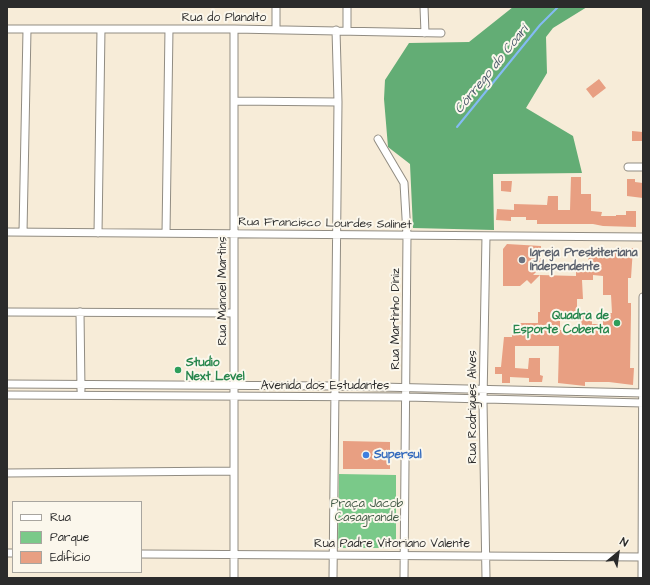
<!DOCTYPE html>
<html>
<head>
<meta charset="utf-8">
<style>
	body { margin:0 }
	#map { position:relative; width:650px; height:585px; overflow:hidden; background:#f7ecd8; font-family:"Architects Daughter",sans-serif }
	canvas { display:block }
	.frame { position:absolute; inset:0; border:8px solid #2b2b2b; pointer-events:none }
	.legend { position:absolute; left:12px; top:501px; width:130px; height:72px; box-sizing:border-box; background:#fbf7ec; border:1px solid #a8a59f; margin:0; padding:5px 7px; list-style:none; font-size:12px; color:#2b2b2b }
	.legend li { display:flex; align-items:center; gap:8px; height:20px }
	.legend b { width:20px; border:1px solid #a8a59f }
	.north { position:absolute; left:598px; top:533px; width:40px; height:40px; -webkit-text-stroke:3px #fbf7ec; paint-order:stroke; rotate:29deg; font-size:11px; font-weight:700; line-height:16px; text-align:center; color:#2b2b2b }
	.north::after { content:''; display:block; margin:auto; width:14px; height:18px; background:#2b2b2b; clip-path:polygon(50% 0,100% 100%,50% 72%,0 100%) }
</style>
</head>
<body>
<div id="map">
<canvas width="650" height="585"></canvas>
<div class="frame"></div>
<ul class="legend">
<li><b style="height:5px;background:#fff"></b>Rua</li>
<li><b style="height:11px;background:#7ac989"></b>Parque</li>
<li><b style="height:11px;background:#e89f82"></b>Edifício</li>
</ul>
<div class="north">N</div>
</div>
<script>
const ctx = document.querySelector('canvas').getContext('2d');
ctx.lineJoin = 'round';
function fill(path, color) {
  ctx.fillStyle = color;
  ctx.fill(path, 'evenodd');
}
function shape(rows) {
  const path = new Path2D();
  for (const r of rows) {
    path.moveTo(r[0], r[1]);
    for (let i = 2; i < r.length; i += 2) path.lineTo(r[i], r[i + 1]);
  }
  return path;
}
function stroke(path, color, width, dash) {
  ctx.strokeStyle = color;
  ctx.lineWidth = width;
  ctx.lineCap = dash ? 'butt' : 'round';
  ctx.setLineDash(dash || []);
  ctx.stroke(path);
}
function write(font, color, halo, rows, align = 'center') {
  ctx.font = font + ' "Architects Daughter",sans-serif';
  ctx.lineWidth = 4;
  ctx.setLineDash([]);
  ctx.textBaseline = 'middle';
  ctx.strokeStyle = halo;
  ctx.fillStyle = color;
  for (const [text, x, y, turn = 0] of rows) {
    ctx.save();
    ctx.translate(x, y);
    ctx.rotate((+turn || 0) * Math.PI / 180);
    ctx.textAlign = isNaN(turn) ? turn : align;
    if (halo) ctx.strokeText(text, 0, 0);
    ctx.fillText(text, 0, 0);
    ctx.restore();
  }
}
const green = shape([
	[339,474,396,475,396,548,338,548]
]);
const forest = shape([
	[513,7,587,7,553,28,546,37,547,73,526,108,573,136,582,173,493,174,494,230,413,228,410,164,388,147,384,99,385,80,409,43,469,42]
]);
const stream = shape([
	[457,127,540,25,558,7]
]);
const building = shape([
	[599,79,606,88,593,98,586,89],
	[632,131,643,132,643,141,632,141],
	[571,177,581,177,581,194,591,194,591,211,602,212,601,216,616,216,616,215,626,215,626,211,636,211,636,227,603,226,593,224,537,224,537,220,526,220,526,217,511,217,511,221,496,220,497,209,514,210,514,204,547,205,548,196,558,196,558,210,570,210],
	[627,179,635,179,635,182,643,183,643,198,627,196],
	[501,181,512,181,511,192,501,191],
	[507,244,541,246,540,268,533,275,540,275,531,284,527,280,520,286,503,286,503,249],
	[621,248,633,248,631,278,628,278,628,303,631,303,631,314,630,368,634,368,633,385,609,382,585,382,585,386,558,383,559,346,515,346,515,368,528,369,529,358,540,358,540,375,543,376,542,382,529,382,529,378,510,377,510,383,502,383,502,374,495,374,495,367,501,367,504,337,512,337,512,323,538,323,538,312,540,312,540,275,576,276,576,264,588,264,589,250,621,252],
	[593,275,603,276,603,295,611,295,612,313,603,313,603,324,592,324,592,311,582,311,581,331,560,330,560,315,577,316,577,299,583,299,582,280,593,280],
	[343,441,390,442,390,469,343,469]
]);
const minor = shape([
	[424,7,425,33],
	[7,29,234,29,441,33],
	[276,30,276,7],
	[347,30,347,7],
	[234,101,338,102],
	[378,139,404,183,407,235,404,578],
	[628,167,643,167],
	[7,232,643,237],
	[23,232,27,30],
	[98,233,101,29],
	[166,233,169,29],
	[486,236,483,401,486,578],
	[7,312,234,313],
	[80,312,81,390],
	[7,384,335,386,643,393],
	[7,395,406,397,643,403],
	[7,473,234,471],
	[7,553,13,553],
	[141,554,643,557],
	[234,578,234,29],
	[333,578,338,102,336,30],
	[642,578,643,297]
]);
const markers = [
	[522,260,4,"#6b7280"],
	[617,323,4,"#2e9e5b"],
	[178,370,4,"#2e9e5b"],
	[366,455,4,"#3f7fe0"]
];
const streetNames = [
	["Rua do Planalto",224,18],
	["Rua Francisco Lourdes Salinet",325,224,1],
	["Rua Manoel Martins",223,291,-90],
	["Rua Martinho Diniz",396,319,-90],
	["Avenida dos Estudantes",325,386],
	["Rua Rodrigues Alves",473,407,-90],
	["Rua Padre Vitoriano Valente",392,544]
];
const worshipNames = [
	["Igreja Presbiteriana",530,253],
	["Independente",530,267]
];
const leisureNames = [
	["Quadra de",609,316],
	["Esporte Coberta",609,330],
	["Studio",186,363,"left"],
	["Next Level",186,377,"left"]
];
const shopNames = [
	["Supersul",374,455]
];
const parkNames = [
	["Praça Jacob",367,504],
	["Casagrande",367,518]
];
const waterNames = [
	["Córrego do Coarí",492,70,-51]
];
fill(green, '#7ac989');
fill(forest, '#63ad75');
stroke(stream, '#84bbf4', 2);
fill(building, '#e89f82');
stroke(minor, '#918c82', 9);
stroke(minor, '#fff', 7);
for (const [x, y, r, color] of markers) {
  const dot = new Path2D();
  dot.arc(x, y, r, 0, 2 * Math.PI);
  ctx.fillStyle = color;
  ctx.fill(dot);
  stroke(dot, '#fbf7ec', 1.5);
}
write('12px', '#2b2b2b', '#fbf7ec', streetNames);
write('bold 12px', '#5b616d', '#fbf7ec', worshipNames, 'left');
write('bold 12px', '#27864d', '#fbf7ec', leisureNames, 'right');
write('bold 12px', '#366cbe', '#fbf7ec', shopNames, 'left');
write('12px', '#435a47', '#fbf7ec', parkNames);
write('italic 13px', '#465667', '#fbf7ec', waterNames);
</script>
</body>
</html>
